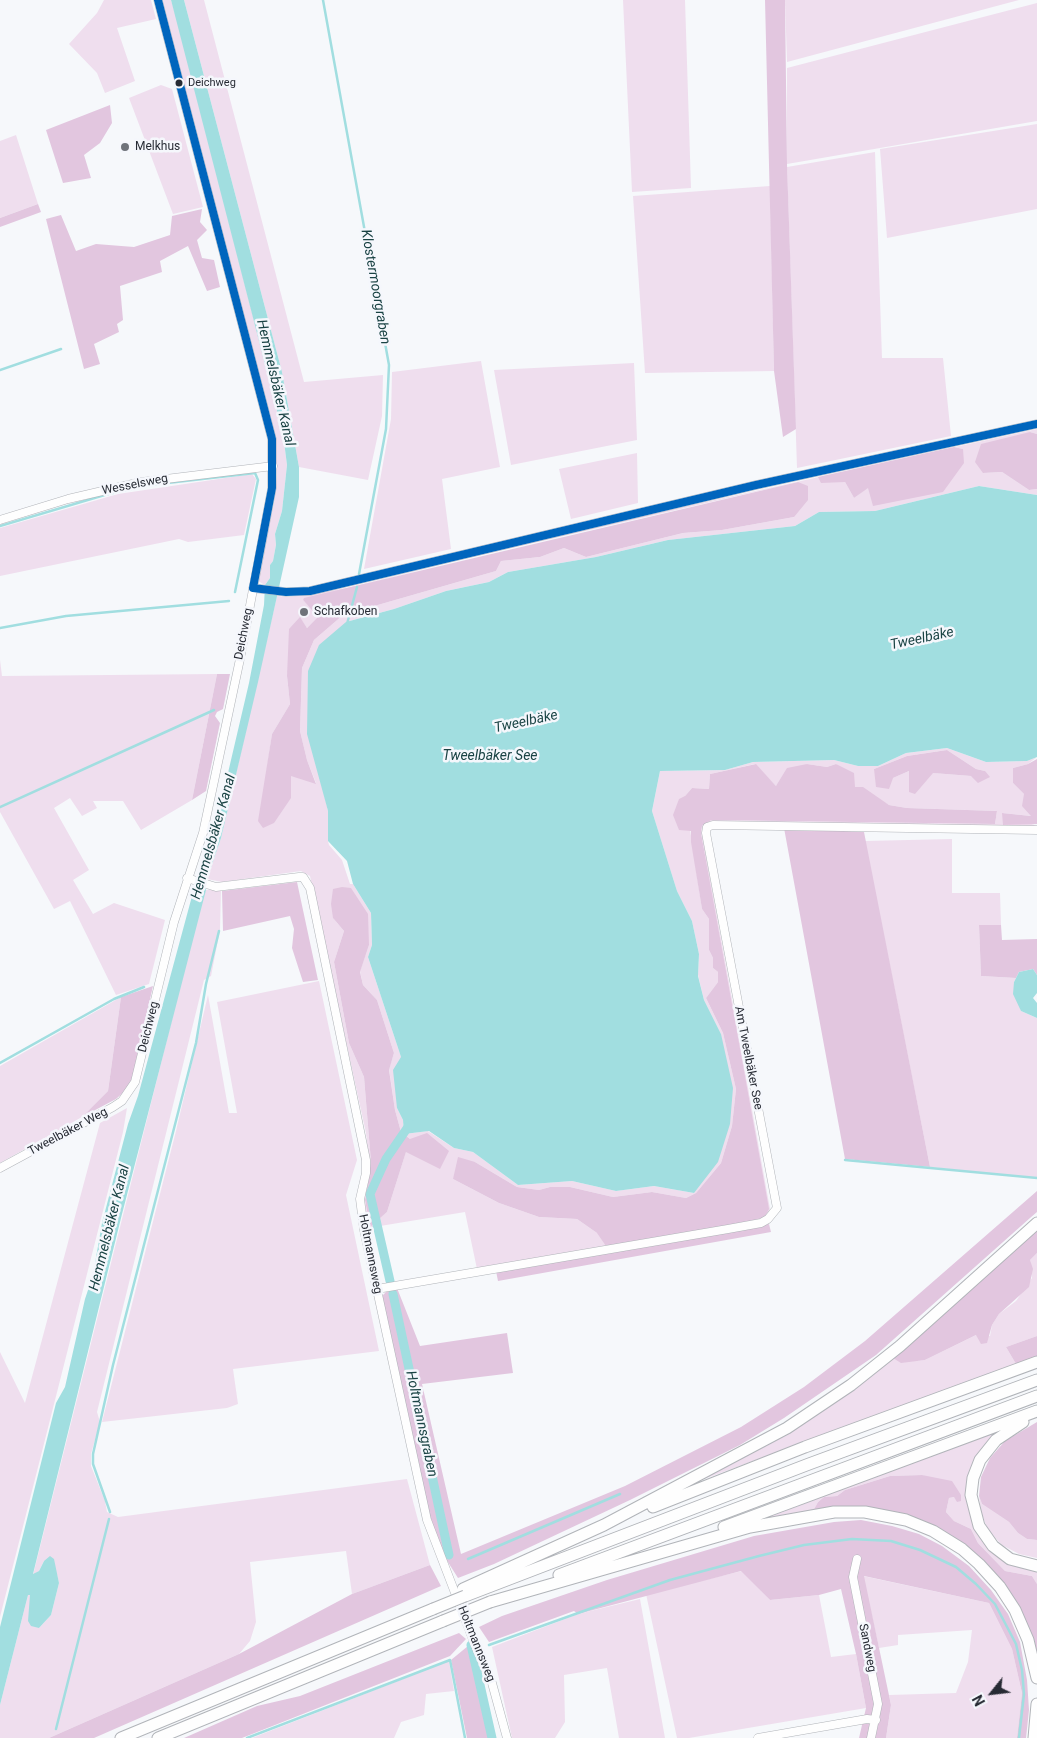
<!DOCTYPE html>
<html>
<head>
<meta charset="utf-8">
<style>
	body { margin:0 }
	#map { position:relative; width:1037px; height:1738px; overflow:hidden; background:#f6f8fb; font-family:Roboto,sans-serif }
	canvas { display:block }
	.north { position:absolute; left:967px; top:1668px; width:50px; height:50px; -webkit-text-stroke:4px #f5f7fc; paint-order:stroke; rotate:241deg; font-size:14px; font-weight:700; line-height:20px; text-align:center; color:#272b34 }
	.north::after { content:''; display:block; margin:auto; width:18px; height:22px; background:#272b34; clip-path:polygon(50% 0,100% 100%,50% 72%,0 100%) }
</style>
</head>
<body>
<div id="map">
<canvas width="1037" height="1738"></canvas>
<div class="north">N</div>
</div>
<script>
const ctx = document.querySelector('canvas').getContext('2d');
ctx.lineJoin = 'round';
function fill(path, color) {
  ctx.fillStyle = color;
  ctx.fill(path, 'evenodd');
}
function shape(rows) {
  const path = new Path2D();
  for (const r of rows) {
    path.moveTo(r[0], r[1]);
    for (let i = 2; i < r.length; i += 2) path.lineTo(r[i], r[i + 1]);
  }
  return path;
}
function stroke(path, color, width, dash) {
  ctx.strokeStyle = color;
  ctx.lineWidth = width;
  ctx.lineCap = dash ? 'butt' : 'round';
  ctx.setLineDash(dash || []);
  ctx.stroke(path);
}
function write(font, color, halo, rows, align = 'center') {
  ctx.font = font + ' Roboto,sans-serif';
  ctx.lineWidth = 5;
  ctx.setLineDash([]);
  ctx.textBaseline = 'middle';
  ctx.strokeStyle = halo;
  ctx.fillStyle = color;
  for (const [text, x, y, turn = 0] of rows) {
    ctx.save();
    ctx.translate(x, y);
    ctx.rotate((+turn || 0) * Math.PI / 180);
    ctx.textAlign = isNaN(turn) ? turn : align;
    if (halo) ctx.strokeText(text, 0, 0);
    ctx.fillText(text, 0, 0);
    ctx.restore();
  }
}
const green = shape([
	[104,0,151,0,156,19,117,28,135,81,105,93,97,73,69,44,97,13],
	[162,0,171,0,180,30,283,434,287,465,282,511,275,534,276,545,273,561,270,565,270,578,265,585,258,581,258,575,274,503,277,475,274,437],
	[184,0,204,0,304,382,383,375,382,416,368,480,299,467,282,372],
	[623,0,685,0,691,188,632,192],
	[785,0,1019,0,787,62],
	[1037,3,1037,121,787,164,787,68],
	[161,85,172,89,203,207,173,214,129,98],
	[1037,124,1037,209,887,238,880,149],
	[16,135,38,204,0,218,0,141],
	[875,152,882,358,943,358,951,436,797,468,787,167],
	[770,186,774,371,645,373,633,196],
	[481,361,500,467,442,479,451,549,364,569,391,419,392,372],
	[634,363,637,440,511,465,494,370],
	[1037,429,1037,434,1030,432,983,473,1002,472,1029,490,1037,489,1037,495,979,486,875,511,819,512,795,526,668,540,596,557,508,572,489,582,446,591,394,609,346,622,321,781,328,811,328,841,329,845,342,860,350,884,353,884,371,913,372,945,368,957,401,1057,397,1108,403,1120,404,1134,428,1131,454,1148,473,1152,518,1185,572,1181,616,1191,654,1186,694,1193,721,1034,704,1000,698,975,699,954,692,921,677,891,652,811,660,771,725,770,753,762,834,760,858,766,878,766,906,753,947,748,986,762,1027,761,1037,757,1028,764,1013,768,1013,783,1024,794,1032,816,1002,813,1037,826,782,824,711,821,703,827,702,833,770,1209,766,1218,727,1227,477,1269,465,1212,368,1228,363,1200,369,1162,366,1133,310,876,301,871,222,882,207,879,221,838,277,596,289,597,347,588,574,531],
	[954,447,963,449,868,487,854,498,845,482,818,477],
	[798,482,794,517,722,530,683,533,586,557,564,548,540,557,501,561,496,571,343,615,314,640,302,668,300,731,307,760,316,783,291,775,266,775,272,734,290,704,287,676,300,618,307,628,319,617,303,600,455,561],
	[947,750,976,769,985,771,971,776,909,771,893,778,874,769,907,756],
	[755,764,776,786,807,764,827,767,836,764,855,787,889,805,907,808,997,811,995,824,710,820,702,826,701,833,765,1217,597,1233,577,1219,539,1217,499,1203,453,1179,475,1162,517,1187,539,1190,550,1187,570,1187,613,1197,652,1192,686,1198,696,1193,721,1163,732,1126,736,1089,723,1033,706,998,718,982,718,972,713,968,713,958,709,950,709,919,702,909,685,796,692,788,709,789,710,774],
	[333,918,369,945,360,971,363,985,377,1000,394,1053,389,1069,395,1110,401,1132,410,1139,387,1212,370,1226,365,1200,371,1162,364,1077,349,1043,334,962,344,931],
	[637,453,638,503,571,519,559,469],
	[252,474,256,479,244,535,188,542,179,539,0,576,0,528,118,494],
	[0,660,2,676,217,674,192,800,141,830,123,801,93,801,97,808,82,816,70,798,54,808,89,870,73,880,93,914,114,903,165,920,149,984,116,995,70,901,54,909,0,812],
	[952,839,952,893,1000,893,1001,925,979,925,981,976,1016,978,1014,982,1021,1011,1037,1018,1037,1178,930,1167,865,841],
	[221,889,220,930,211,976,204,980,97,1412,100,1422,91,1454,91,1466,105,1501,107,1512,118,1517,407,1479,430,1565,352,1594,346,1551,250,1562,256,1622,250,1641,239,1654,49,1738,0,1738,0,1705,28,1595,30,1595,30,1606,39,1628,51,1615,59,1583,57,1575,44,1561,39,1571,33,1575,202,899,206,890],
	[319,981,357,1160,346,1195,379,1351,233,1369,238,1404,227,1408,102,1422,176,1131,208,995,229,1113,237,1113,217,1002],
	[121,997,108,1091,82,1117,0,1163,0,1066],
	[127,1108,123,1132,0,1617,0,1352,25,1403,100,1123],
	[1037,1253,1037,1336,1006,1347,1016,1364,696,1482,893,1357,914,1361,925,1360,976,1335,990,1336,992,1325,999,1314,1016,1301,1032,1278,1030,1260],
	[998,1431,986,1444,967,1493,969,1508,973,1524,981,1540,993,1552,1011,1563,1037,1571,1037,1584,1032,1576,1005,1571,978,1543,971,1529,954,1521,946,1512,949,1498,954,1497,961,1501,961,1495,922,1475,890,1476,845,1490,837,1496,824,1497,818,1502,813,1511,761,1520],
	[979,1496,982,1504,1009,1522,1018,1533,1027,1539,1037,1540,1037,1558,1019,1554,1002,1545,988,1530,981,1512],
	[742,1571,770,1600,819,1595,831,1657,856,1654,866,1708,689,1738,677,1738,646,1594],
	[863,1576,989,1603,1012,1649,1022,1693,1017,1738,886,1738,891,1705,889,1695,956,1693,968,1662,972,1630,898,1635,898,1645,879,1648],
	[640,1599,665,1738,619,1738,607,1668,564,1675,565,1722,555,1738,512,1738,492,1647,578,1614],
	[449,1661,454,1691,426,1694,424,1715,401,1722,394,1738,252,1738]
]);
const forest = shape([
	[765,0,785,0,787,164,796,429,783,437,774,371],
	[110,105,112,123,100,143,84,155,91,178,63,183,46,130],
	[38,204,41,212,0,227,0,218],
	[202,209,200,222,207,230,197,240,202,258,214,260,220,287,207,291,188,246,160,261,162,272,120,286,123,320,117,324,119,332,94,344,100,364,84,369,46,219,61,215,76,251,96,244,134,247,170,235,172,216],
	[1030,432,1037,434,1037,489,1029,490,1002,472,983,473,975,462,981,444],
	[954,447,963,449,964,463,943,492,873,506,868,488,854,498,845,482,821,483,818,477],
	[798,482,808,486,808,500,794,517,722,530,683,533,586,557,564,548,540,557,501,561,496,571,343,615,314,640,302,668,300,731,307,760,316,784,291,776,291,798,274,823,263,828,258,821,272,734,290,704,287,676,289,629,300,617,307,628,318,617,303,600,304,598],
	[217,674,230,674,223,709,217,712,215,716,220,723,206,791,192,800],
	[947,750,976,769,985,771,990,777,978,783,971,776,933,773,915,794,909,792,909,771,893,778,889,789,876,787,874,769,907,756],
	[1037,759,1037,824,1003,825,1002,813,1031,816,1022,806,1024,794,1013,783,1013,768,1028,764],
	[756,764,776,786,787,768,807,764,827,767,836,764,854,773,855,787,863,787,889,805,907,808,997,811,995,824,711,820,702,826,701,833,769,1209,765,1217,728,1227,606,1246,597,1233,577,1219,539,1217,499,1203,453,1179,458,1157,475,1162,517,1187,539,1190,550,1187,570,1187,613,1197,652,1192,686,1198,696,1193,721,1163,732,1126,736,1089,723,1033,706,998,718,982,718,972,713,968,713,958,709,950,709,919,702,909,691,842,691,831,679,830,673,815,679,799,685,796,692,788,709,789,710,774],
	[784,828,864,832,930,1167,845,1159],
	[297,882,318,980,303,982,292,948,294,929,290,916,223,931,222,891],
	[342,887,351,888,368,914,369,945,360,972,363,985,377,1000,394,1053,389,1070,395,1110,401,1132,410,1139,427,1133,449,1151,440,1169,406,1152,387,1212,370,1227,365,1200,371,1162,364,1077,349,1043,334,962,344,931,333,918,331,904,333,889],
	[979,925,1001,925,1002,940,1037,939,1037,975,1033,969,1019,972,1016,978,981,976],
	[153,986,132,1079,127,1089,116,1099,82,1117,108,1091,121,997],
	[1037,1191,1037,1212,1030,1218,876,1355,784,1418,740,1445,630,1500,494,1564,458,1578,446,1559,431,1522,381,1297,386,1292,397,1288,420,1346,507,1333,513,1373,422,1384,461,1554,625,1486,741,1427,804,1387,865,1341],
	[769,1224,771,1232,498,1281,496,1271],
	[1037,1228,1037,1253,1030,1260,1033,1269,1029,1287,999,1314,992,1325,987,1343,981,1344,976,1335,925,1360,901,1363,893,1358],
	[1037,1336,1037,1356,1016,1364,1006,1347],
	[1037,1422,1037,1540,1027,1539,1018,1533,1009,1522,982,1504,979,1496,981,1477,990,1458,1005,1441],
	[922,1475,952,1481,961,1495,961,1501,957,1502,954,1497,949,1498,946,1512,954,1521,971,1529,978,1543,1005,1571,1032,1576,1037,1584,1037,1650,1034,1650,1009,1595,921,1522,813,1511,818,1502,824,1497,837,1496,845,1490,890,1476],
	[861,1520,892,1526,919,1534,942,1546,969,1566,991,1590,1008,1614,1020,1642,1027,1680,1029,1710,1026,1738,1017,1738,1022,1693,1012,1649,989,1603,864,1576,891,1705,886,1738,859,1738,866,1708,856,1654,841,1589,819,1595,770,1600,741,1571,578,1614,574,1611,489,1642,479,1627,502,1616,607,1580,754,1536,834,1522],
	[430,1565,441,1586,94,1738,49,1738,239,1654,352,1594],
	[459,1633,466,1639,450,1656,242,1738,184,1738,257,1706,300,1696],
	[468,1646,489,1738,467,1738,451,1660]
]);
const water = shape([
	[171,0,184,0,282,372,299,467,299,497,258,682,221,838,207,879,197,876,213,837,249,683,264,605,265,585,270,578,270,565,273,561,276,545,275,534,282,511,287,465,283,434],
	[979,486,1037,495,1037,757,1027,761,986,762,947,748,906,753,878,766,858,766,834,760,753,762,725,770,660,771,652,811,677,891,692,921,699,954,698,976,704,1000,721,1034,733,1088,730,1124,718,1162,694,1193,654,1186,616,1191,572,1181,518,1185,473,1152,454,1148,429,1131,404,1134,403,1120,397,1108,393,1070,401,1057,368,957,372,945,371,913,353,884,347,861,328,841,328,811,307,734,308,671,319,645,346,622,394,609,446,591,489,582,508,572,596,557,668,540,795,526,819,512,875,511],
	[195,885,206,887,206,890,122,1214,33,1574,39,1571,44,1561,50,1556,54,1559,59,1583,51,1615,39,1628,31,1626,28,1621,30,1595,28,1595,0,1705,0,1627,56,1403,65,1387,85,1299,93,1275,102,1223,128,1124,138,1096],
	[1033,969,1037,975,1037,993,1033,998,1037,1003,1037,1018,1021,1011,1013,994,1014,982,1019,972]
]);
const stream = shape([
	[323,0,389,365,386,429,359,574],
	[0,370,61,349],
	[0,526,108,494,150,485,255,473,258,480,235,592],
	[347,624,357,587],
	[0,628,66,616,229,601],
	[0,807,214,710],
	[0,1063,114,999,144,987],
	[845,1160,1037,1178],
	[110,1512,93,1464,93,1454,113,1365,196,1043,206,984,219,931],
	[468,1559,620,1494],
	[489,1645,670,1580,759,1556,804,1545,852,1539,891,1541,920,1550,956,1567,976,1584,995,1604,1016,1644,1022,1670,1024,1694,1019,1738],
	[56,1729,109,1519],
	[247,1738,450,1660,465,1738]
]);
const canal = shape([
	[390,1281,370,1194,386,1159,410,1124],
	[393,1294,449,1555],
	[471,1645,492,1738]
]);
const minor = shape([
	[0,520,68,499,141,482,273,466],
	[253,588,286,592,310,591,756,485,1037,424],
	[187,878,216,887,299,877,303,877,310,888,366,1160,366,1173,360,1199,364,1230,427,1520,477,1650,492,1683,507,1738],
	[0,1168,113,1107,122,1101,135,1082,174,922,203,833,240,659,272,488,272,439,158,0],
	[377,1289,728,1229,761,1223,768,1219,777,1208,706,833,707,827,713,825,1037,830],
	[857,1559,853,1577,878,1704,871,1738],
	[758,1738,867,1719,876,1720]
]);
const highway = shape([
	[1023,1422,996,1440,980,1460,973,1478,971,1495,979,1526,993,1546,1010,1559,1037,1566],
	[653,1507,805,1447,1037,1362],
	[724,1527,1037,1411],
	[559,1575,1037,1396],
	[463,1589,604,1525,787,1428,851,1385,900,1346,1037,1223],
	[465,1596,809,1464,1037,1380],
	[490,1602,750,1527,834,1512,865,1512,906,1520,933,1531,962,1549,979,1564,1000,1587,1015,1610,1028,1640,1037,1678],
	[121,1738,433,1609],
	[158,1738,443,1621],
	[1034,1738,1037,1704]
]);
const highwayBridge = shape([
	[433,1609,465,1596],
	[443,1621,490,1602]
]);
const bus1 = shape([
	[158,0,272,439,272,488,253,588],
	[253,588,286,592,310,591,756,485,1037,424]
]);
const markers = [
	[179,83,4.5,"#272b34"],
	[125,147,5,"#6f737a"],
	[304,612,5,"#6f737a"]
];
const busNames = [
	["Deichweg",188,83]
];
const poiNames = [
	["Melkhus",135,147],
	["Schafkoben",314,612]
];
const streetNames = [
	["Wesselsweg",135,485,-11],
	["Deichweg",244,634,-79],
	["Deichweg",149,1027,-76],
	["Am Tweelbäker See",748,1058,79],
	["Tweelbäker Weg",68,1132,-28],
	["Holtmannsweg",370,1254,79],
	["Holtmannsweg",476,1644,68],
	["Sandweg",867,1648,79]
];
const waterNames = [
	["Klostermoorgraben",375,287,80],
	["Hemmelsbäker Kanal",275,383,77],
	["Tweelbäke",922,639,-12],
	["Tweelbäke",526,722,-12],
	["Tweelbäker See",490,756],
	["Hemmelsbäker Kanal",214,837,-74],
	["Hemmelsbäker Kanal",110,1228,-76],
	["Holtmannsgraben",421,1424,78]
];
fill(green, '#efdeee');
fill(forest, '#e2c6df');
fill(water, '#a1dee0');
stroke(stream, '#a1dee0', 2.5);
stroke(canal, '#a1dee0', 9);
stroke(minor, '#b1b4b9', 9);
stroke(highway, '#b1b4b9', 13);
stroke(minor, '#fefefe', 8);
stroke(highway, '#fefefe', 11);
stroke(highwayBridge, '#b1b4b9', 13, []);
stroke(highwayBridge, '#fefefe', 11);
stroke(bus1, '#0065bd', 8);
for (const [x, y, r, color] of markers) {
  const dot = new Path2D();
  dot.arc(x, y, r, 0, 2 * Math.PI);
  ctx.fillStyle = color;
  ctx.fill(dot);
  stroke(dot, '#f5f7fc', 2);
}
write('11px', '#272b34', '#f5f7fc', busNames, 'left');
write('12px', '#272b34', '#f5f7fc', poiNames, 'left');
write('12px', '#272b34', '#f5f7fc', streetNames);
write('italic 14px', '#1a4344', '#f5f7fc', waterNames);
</script>
</body>
</html>
